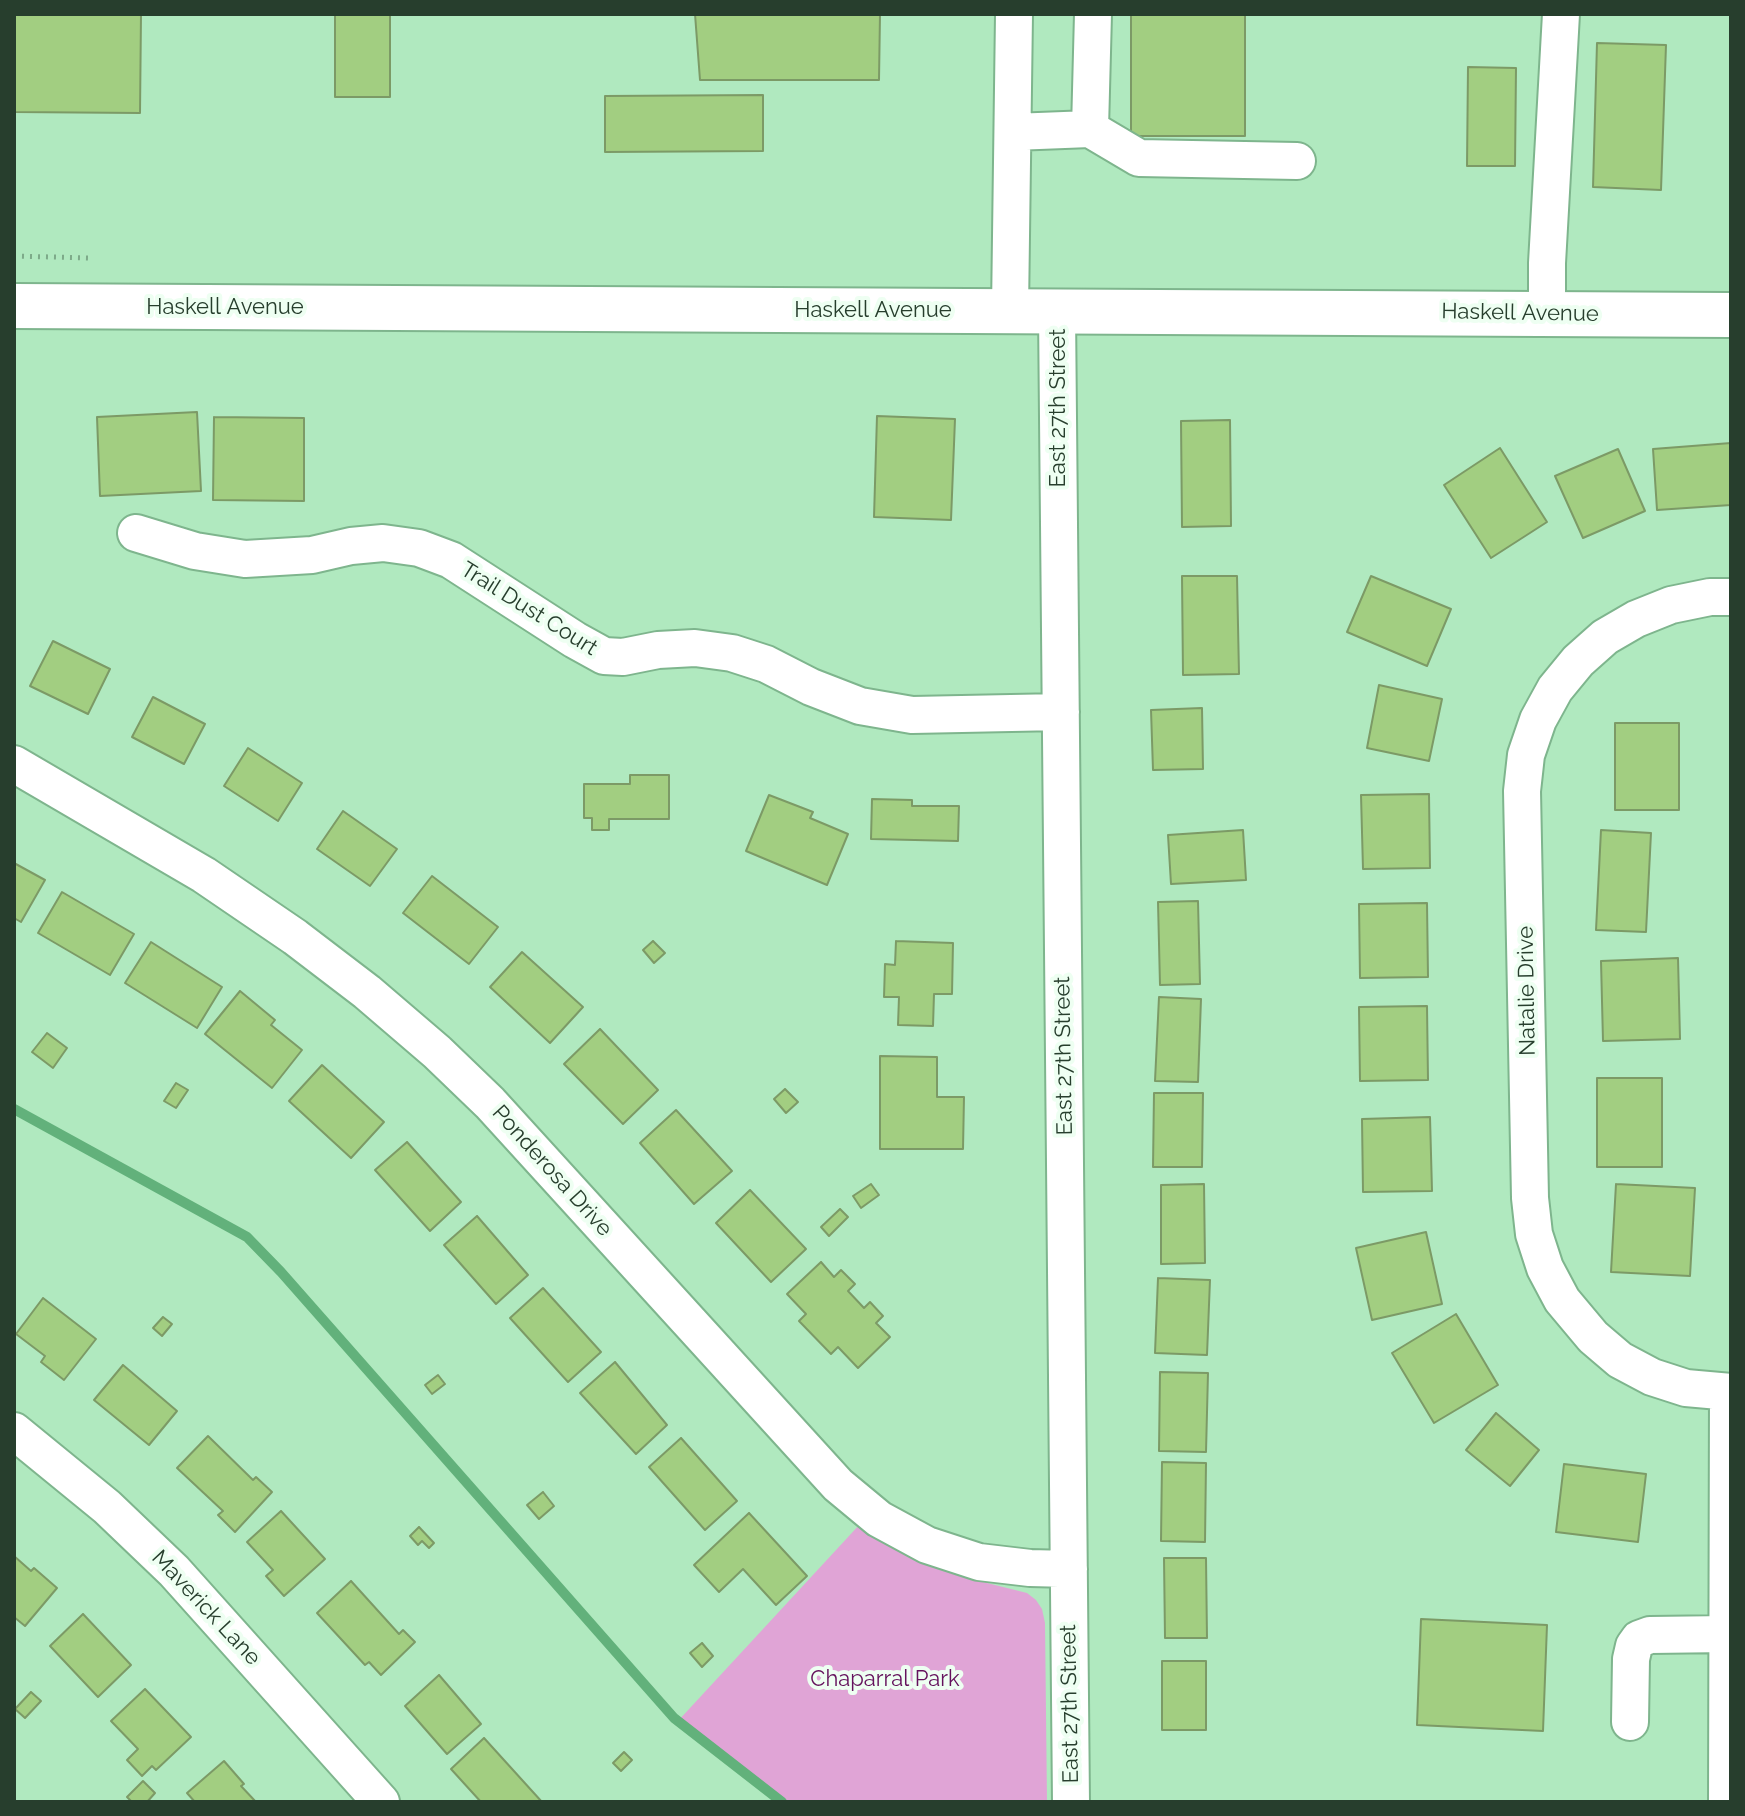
<!DOCTYPE html>
<html>
<head>
<meta charset="utf-8">
<style>
	body { margin:0 }
	#map { position:relative; width:1745px; height:1816px; overflow:hidden; background:#b0e9bf; font-family:Raleway,sans-serif }
	canvas { display:block }
	.frame { position:absolute; inset:0; border:16px solid #273e2d; pointer-events:none }
</style>
</head>
<body>
<div id="map">
<canvas width="1745" height="1816"></canvas>
<div class="frame"></div>
</div>
<script>
const ctx = document.querySelector('canvas').getContext('2d');
ctx.lineJoin = 'round';
function fill(path, color) {
  ctx.fillStyle = color;
  ctx.fill(path, 'evenodd');
}
function shape(rows) {
  const path = new Path2D();
  for (const r of rows) {
    path.moveTo(r[0], r[1]);
    for (let i = 2; i < r.length; i += 2) path.lineTo(r[i], r[i + 1]);
  }
  return path;
}
function stroke(path, color, width, dash) {
  ctx.strokeStyle = color;
  ctx.lineWidth = width;
  ctx.lineCap = dash ? 'butt' : 'round';
  ctx.setLineDash(dash || []);
  ctx.stroke(path);
}
function write(font, color, halo, rows, align = 'center') {
  ctx.font = font + ' Raleway,sans-serif';
  ctx.lineWidth = 8;
  ctx.setLineDash([]);
  ctx.textBaseline = 'middle';
  ctx.strokeStyle = halo;
  ctx.fillStyle = color;
  for (const [text, x, y, turn = 0] of rows) {
    ctx.save();
    ctx.translate(x, y);
    ctx.rotate((+turn || 0) * Math.PI / 180);
    ctx.textAlign = isNaN(turn) ? turn : align;
    if (halo) ctx.strokeText(text, 0, 0);
    ctx.fillText(text, 0, 0);
    ctx.restore();
  }
}
const green = shape([
	[861,1523,926,1562,959,1576,1027,1593,1036,1600,1042,1609,1045,1623,1047,1802,782,1802,678,1721]
]);
const stream = shape([
	[14,1109,247,1237,281,1272,674,1718,782,1802]
]);
const building = shape([
	[14,14,141,14,140,113,14,112,14,14],
	[335,14,390,14,390,97,335,97,335,14],
	[695,14,880,14,879,80,700,80,695,14],
	[1131,14,1245,14,1245,136,1131,136,1131,14],
	[1597,43,1666,45,1661,190,1593,187,1597,43],
	[1468,67,1516,68,1515,166,1467,166,1468,67],
	[763,95,763,151,605,152,605,96,763,95],
	[197,412,201,491,100,496,97,417,197,412],
	[877,416,955,419,951,520,874,517,877,416],
	[214,417,304,418,304,501,213,500,214,417],
	[1230,420,1231,526,1182,527,1181,421,1230,420],
	[1731,443,1731,505,1657,510,1653,449,1731,443],
	[1500,448,1547,522,1491,558,1444,485,1500,448],
	[1618,449,1645,511,1583,538,1555,476,1618,449],
	[1182,576,1237,576,1239,674,1183,675,1182,576],
	[1371,576,1451,609,1427,666,1347,632,1371,576],
	[53,641,110,669,88,714,30,686,53,641],
	[1379,685,1442,699,1429,761,1367,748,1379,685],
	[153,697,205,724,184,764,132,737,153,697],
	[1202,708,1203,769,1153,770,1151,710,1202,708],
	[1615,723,1679,723,1679,810,1615,810,1615,723],
	[248,748,302,783,278,821,224,786,248,748],
	[630,775,669,775,669,819,609,819,609,830,592,830,592,818,584,818,584,784,630,784,630,775],
	[1429,794,1430,868,1363,869,1361,795,1429,794],
	[769,795,813,812,810,818,848,834,827,885,746,851,769,795],
	[872,799,912,800,912,806,959,806,958,841,871,839,872,799],
	[343,811,397,849,370,886,317,849,343,811],
	[1243,830,1246,880,1171,884,1168,835,1243,830],
	[1601,830,1651,833,1646,932,1596,930,1601,830],
	[14,863,45,880,21,922,14,918,14,863],
	[432,876,498,927,469,964,403,913,432,876],
	[62,892,134,934,110,975,38,933,62,892],
	[1198,901,1200,984,1160,985,1158,902,1198,901],
	[1427,903,1428,977,1360,978,1359,904,1427,903],
	[653,941,665,953,654,963,643,950,653,941],
	[896,941,953,943,952,994,934,994,933,1026,898,1025,899,997,884,997,885,964,895,965,896,941],
	[151,942,222,987,197,1028,125,983,151,942],
	[522,952,583,1007,550,1043,490,987,522,952],
	[1678,958,1680,1039,1603,1041,1601,961,1678,958],
	[240,991,275,1020,271,1025,302,1050,272,1088,205,1034,240,991],
	[1159,997,1201,999,1198,1082,1155,1081,1159,997],
	[1427,1006,1428,1080,1360,1081,1359,1007,1427,1006],
	[600,1029,658,1090,623,1124,564,1064,600,1029],
	[47,1033,67,1048,53,1068,32,1052,47,1033],
	[880,1056,937,1057,937,1097,964,1097,963,1149,880,1149,880,1056],
	[322,1065,384,1122,351,1158,289,1101,322,1065],
	[1597,1078,1662,1078,1662,1167,1597,1167,1597,1078],
	[176,1083,188,1090,176,1108,164,1101,176,1083],
	[785,1089,798,1102,786,1113,774,1099,785,1089],
	[1154,1093,1203,1093,1202,1167,1153,1167,1154,1093],
	[676,1110,732,1171,694,1204,640,1143,676,1110],
	[1430,1117,1432,1191,1363,1192,1362,1119,1430,1117],
	[407,1142,461,1202,430,1231,375,1170,407,1142],
	[871,1184,879,1195,861,1208,853,1196,871,1184],
	[1204,1184,1205,1263,1161,1264,1161,1185,1204,1184],
	[1616,1184,1695,1188,1690,1276,1611,1272,1616,1184],
	[750,1190,806,1249,771,1282,716,1223,750,1190],
	[840,1209,848,1217,829,1236,821,1227,840,1209],
	[477,1216,528,1275,496,1304,444,1245,477,1216],
	[1426,1232,1442,1304,1372,1320,1356,1248,1426,1232],
	[821,1262,834,1277,841,1270,855,1284,848,1291,864,1308,870,1302,883,1316,876,1323,890,1337,858,1368,838,1347,831,1354,799,1321,806,1314,787,1294,821,1262],
	[1158,1278,1210,1280,1207,1355,1155,1353,1158,1278],
	[543,1288,601,1352,568,1382,510,1318,543,1288],
	[43,1298,96,1339,64,1380,41,1362,45,1356,16,1334,43,1298],
	[1456,1314,1498,1385,1434,1423,1392,1353,1456,1314],
	[163,1317,172,1324,162,1336,153,1328,163,1317],
	[615,1362,667,1425,636,1454,580,1393,615,1362],
	[123,1365,177,1411,149,1445,94,1400,123,1365],
	[1160,1372,1208,1373,1206,1452,1159,1451,1160,1372],
	[438,1375,445,1384,432,1394,425,1385,438,1375],
	[1496,1413,1539,1450,1510,1486,1466,1450,1496,1413],
	[208,1436,253,1480,256,1477,272,1492,235,1532,218,1515,223,1511,177,1468,208,1436],
	[681,1438,737,1501,705,1530,649,1467,681,1438],
	[1162,1462,1206,1463,1205,1542,1161,1541,1162,1462],
	[1564,1464,1646,1474,1638,1542,1556,1532,1564,1464],
	[543,1492,554,1506,539,1519,527,1505,543,1492],
	[281,1511,325,1559,284,1596,266,1576,273,1570,247,1542,281,1511],
	[749,1513,807,1576,776,1605,743,1569,719,1592,694,1565,749,1513],
	[419,1527,434,1543,429,1548,422,1541,418,1545,410,1536,419,1527],
	[14,1556,31,1571,34,1568,57,1588,25,1626,14,1617,14,1556],
	[1164,1558,1206,1558,1207,1638,1165,1638,1164,1558],
	[351,1581,399,1634,403,1630,415,1642,381,1675,369,1662,365,1665,317,1613,351,1581],
	[83,1614,131,1665,98,1697,50,1646,83,1614],
	[1421,1619,1547,1625,1543,1731,1417,1725,1421,1619],
	[702,1643,713,1656,702,1667,690,1653,702,1643],
	[1162,1661,1206,1661,1206,1730,1162,1730,1162,1661],
	[439,1675,481,1724,447,1754,405,1706,439,1675],
	[145,1689,191,1737,156,1770,152,1766,142,1776,127,1760,138,1749,111,1721,145,1689],
	[31,1692,41,1701,25,1718,15,1709,31,1692],
	[484,1738,542,1802,481,1802,451,1769,484,1738],
	[624,1752,632,1760,621,1771,613,1763,624,1752],
	[224,1761,244,1784,241,1786,256,1802,195,1802,187,1793,224,1761],
	[143,1781,155,1793,147,1802,132,1802,127,1797,143,1781]
]);
const path = shape([
	[14,256,90,258]
]);
const minor = shape([
	[1090,129,1093,14],
	[1013,132,1090,129,1139,158,1297,161],
	[1010,310,1014,14],
	[1057,311,1071,1802],
	[1547,312,1547,263,1561,14],
	[136,533,195,551,245,559,312,555,351,546,383,543,419,548,451,560,575,640,604,656,623,657,658,650,695,648,732,653,766,664,811,687,860,706,912,715,1061,712],
	[1731,597,1710,597,1671,605,1636,619,1605,637,1578,661,1555,689,1538,720,1526,755,1522,791,1530,1198,1534,1234,1545,1268,1562,1300,1593,1337,1620,1360,1652,1377,1686,1388,1731,1392],
	[14,764,204,875,295,937,367,992,437,1052,490,1103,838,1485,879,1519,927,1545,979,1562,1030,1568,1069,1569],
	[14,1431,107,1507,174,1571,381,1802],
	[1630,1722,1631,1659,1634,1646,1639,1639,1650,1635,1728,1634],
	[1727,1802,1728,1392]
]);
const major = shape([
	[14,306,1731,315]
]);
const streetNames = [
	["Haskell Avenue",225,307],
	["Haskell Avenue",873,310],
	["Haskell Avenue",1520,313,1],
	["East 27th Street",1058,408,-90],
	["Trail Dust Court",529,609,32],
	["Natalie Drive",1527,991,-91],
	["East 27th Street",1064,1056,-91],
	["Ponderosa Drive",552,1171,48],
	["Maverick Lane",206,1608,47],
	["East 27th Street",1070,1704,-91]
];
const parkNames = [
	["Chaparral Park",885,1679]
];
fill(green, '#e0a4d6');
stroke(stream, '#62b17b', 10);
fill(building, '#a2ce81');
stroke(building, '#7c9a66', 2);
stroke(minor, '#7eb58d', 40);
stroke(major, '#7eb58d', 48);
stroke(path, '#7daa89', 5, [2, 6]);
stroke(minor, '#fff', 36);
stroke(major, '#fff', 44);
write('22px', '#273e2d', '#eefff2', streetNames);
write('22px', '#64115c', '#eefff2', parkNames);
</script>
</body>
</html>
